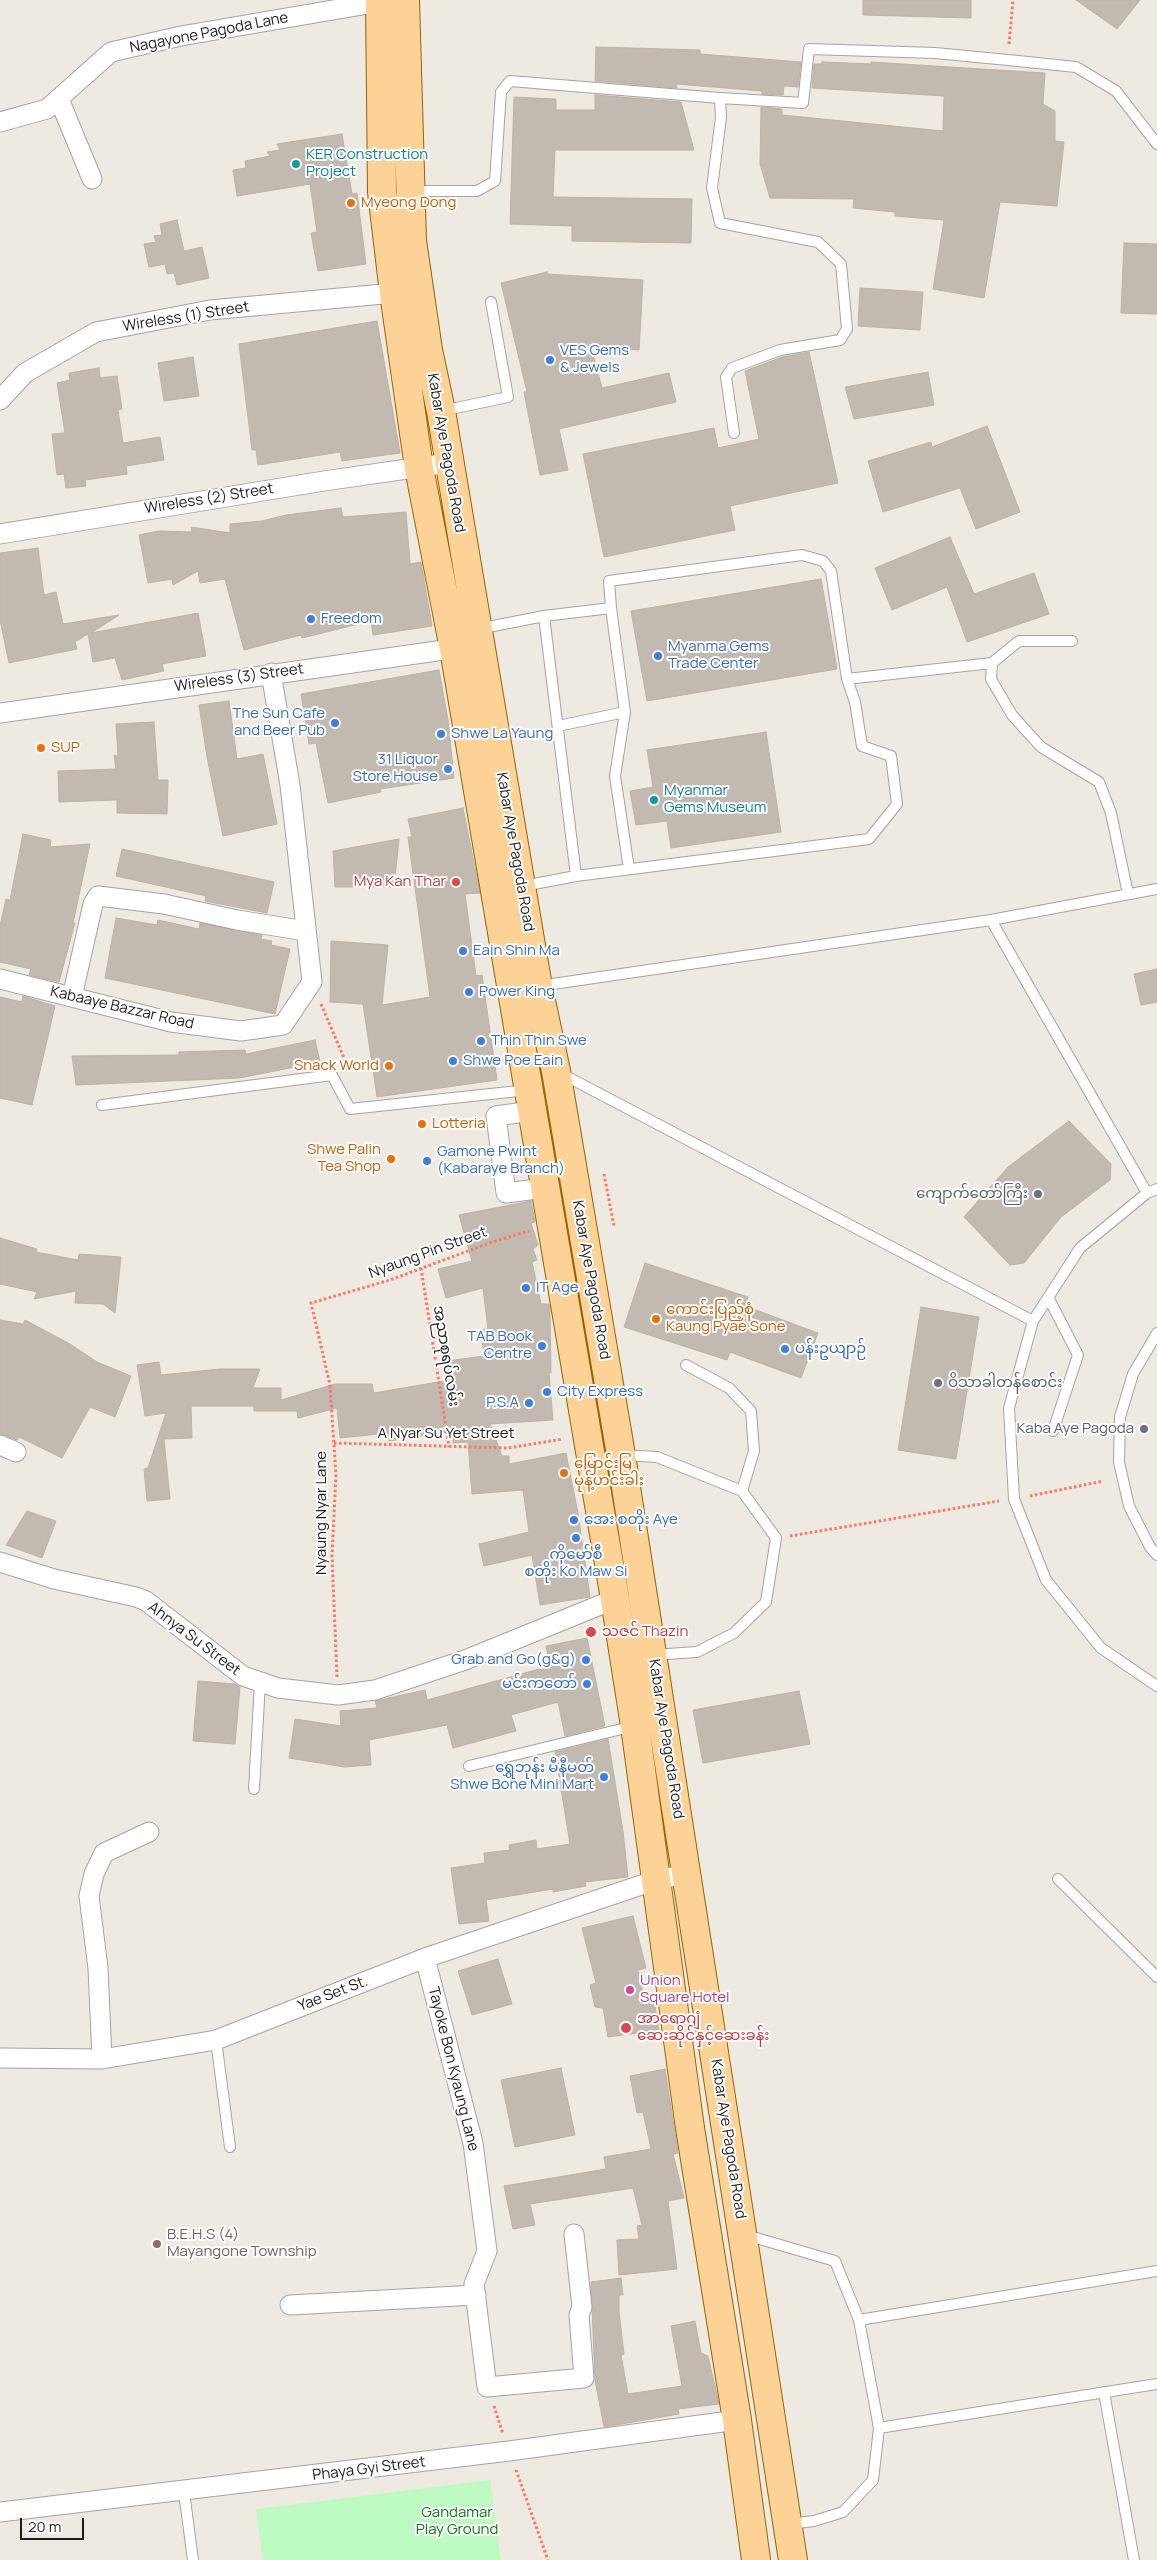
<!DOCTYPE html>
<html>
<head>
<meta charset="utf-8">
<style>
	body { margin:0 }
	#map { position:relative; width:1157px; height:2560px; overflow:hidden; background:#eeeae1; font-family:Manrope,sans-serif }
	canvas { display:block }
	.scale { position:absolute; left:20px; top:2518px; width:64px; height:22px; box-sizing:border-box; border:2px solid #1c1c1c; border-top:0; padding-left:6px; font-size:15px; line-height:18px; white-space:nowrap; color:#1c1c1c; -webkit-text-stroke:4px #fff; paint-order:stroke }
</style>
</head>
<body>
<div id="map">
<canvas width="1157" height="2560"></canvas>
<div class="scale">20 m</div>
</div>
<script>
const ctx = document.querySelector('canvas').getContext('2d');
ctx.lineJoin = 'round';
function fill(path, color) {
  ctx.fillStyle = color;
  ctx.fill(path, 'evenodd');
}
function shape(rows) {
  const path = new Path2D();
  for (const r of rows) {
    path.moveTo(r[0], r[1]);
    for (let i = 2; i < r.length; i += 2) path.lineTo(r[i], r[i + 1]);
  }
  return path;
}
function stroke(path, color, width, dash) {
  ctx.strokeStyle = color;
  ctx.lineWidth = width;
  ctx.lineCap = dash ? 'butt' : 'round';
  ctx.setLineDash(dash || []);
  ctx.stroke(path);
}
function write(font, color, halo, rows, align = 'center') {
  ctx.font = font + ' Manrope,"Noto Sans Myanmar",sans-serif';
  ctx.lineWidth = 4;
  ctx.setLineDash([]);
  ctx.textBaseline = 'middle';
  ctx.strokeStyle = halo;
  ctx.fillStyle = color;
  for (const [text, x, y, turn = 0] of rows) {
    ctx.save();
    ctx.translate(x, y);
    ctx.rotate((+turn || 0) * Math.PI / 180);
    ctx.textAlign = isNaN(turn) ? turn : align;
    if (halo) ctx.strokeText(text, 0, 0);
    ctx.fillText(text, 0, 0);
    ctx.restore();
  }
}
const park = shape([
	[490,2480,501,2560,263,2560,256,2509]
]);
const building = shape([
	[863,0,971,0,971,18,863,15,863,0],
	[1076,0,1140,0,1117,29,1076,0],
	[596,47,700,50,700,54,801,62,798,87,784,86,783,95,762,94,762,91,676,84,677,88,595,81,596,47],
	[822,62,871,64,871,62,1045,73,1043,104,1055,111,1055,141,1064,142,1057,206,1000,202,984,298,933,289,944,220,895,216,895,212,853,208,854,199,770,198,760,164,761,107,782,109,782,115,943,131,944,96,812,88,814,64,822,64,822,62],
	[595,95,681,102,694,150,555,150,553,197,692,199,691,243,572,241,572,226,510,224,514,97,556,99,556,110,595,110,595,95],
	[342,134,352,194,357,193,366,264,318,271,311,233,317,232,310,184,237,196,233,170,246,168,245,161,270,156,267,152,280,150,277,144,342,134],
	[177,220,184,251,202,247,209,278,177,285,174,273,167,274,165,264,149,267,144,244,156,242,154,236,162,235,160,224,177,220],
	[1124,243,1157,244,1157,314,1121,313,1124,243],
	[547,272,547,274,643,280,639,350,591,347,602,388,669,373,676,402,559,429,568,470,540,475,524,392,527,392,501,283,547,272],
	[860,288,923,292,920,330,858,326,860,288],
	[377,321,400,453,342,461,340,452,258,465,256,450,252,450,239,344,377,321],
	[809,352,838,483,730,506,735,530,604,557,583,454,714,428,718,448,759,439,745,371,782,357,809,352],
	[193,357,199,396,164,401,158,363,193,357],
	[99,368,100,378,117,376,122,409,118,410,123,443,160,437,164,460,126,466,127,474,85,480,86,486,66,488,64,474,57,475,52,434,65,433,57,383,70,380,69,373,99,368],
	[928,372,934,405,854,419,845,387,928,372],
	[987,426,1020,512,976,529,960,488,883,512,868,461,931,442,932,447,987,426],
	[341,508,343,517,406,512,410,564,421,562,432,626,373,635,371,621,302,638,301,635,244,650,225,579,200,583,198,571,173,585,172,579,148,583,139,535,159,531,192,532,191,527,230,533,230,524,262,521,286,515,341,508],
	[950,537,974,594,1034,573,1049,614,967,642,947,587,892,610,875,568,950,537],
	[38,548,44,595,56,592,63,624,119,615,91,633,198,613,206,656,162,664,164,671,122,680,115,658,93,662,88,634,75,642,77,649,9,663,0,620,0,553,38,548],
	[821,579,837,669,647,701,631,611,821,579],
	[439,670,448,720,454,778,380,789,381,792,328,803,316,743,309,744,301,694,439,670],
	[229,701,237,759,263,754,277,824,223,836,207,757,199,705,229,701],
	[154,722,158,780,168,780,167,814,117,813,117,800,59,802,58,771,116,769,114,755,118,756,116,724,154,722],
	[766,732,781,832,671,848,667,821,636,825,630,791,653,787,647,750,766,732],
	[463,808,480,893,465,894,476,976,482,975,497,1080,377,1097,363,1004,330,1002,331,941,388,945,382,1005,430,997,408,837,412,837,408,819,463,808],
	[23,834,51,840,50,847,90,844,73,923,75,923,59,982,29,975,31,969,0,962,0,926,6,899,10,900,23,834],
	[399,839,394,887,335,887,333,851,399,839],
	[122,849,274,882,267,913,205,901,206,896,116,876,122,849],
	[116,918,157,925,158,920,199,929,200,923,262,935,261,939,272,941,271,945,290,949,275,1014,105,978,116,918],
	[1157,969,1157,1002,1141,1005,1134,974,1157,969],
	[23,996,55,1006,32,1105,0,1098,0,997,22,1002,23,996],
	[315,1040,320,1062,240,1078,76,1085,72,1056,179,1055,179,1052,245,1050,246,1054,315,1040],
	[1069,1121,1111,1164,1110,1180,1061,1217,1024,1263,1010,1265,964,1217,1008,1167,1069,1121],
	[531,1201,535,1222,531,1223,538,1245,533,1249,537,1260,532,1262,541,1304,549,1304,550,1312,551,1373,549,1373,553,1420,490,1424,502,1456,509,1456,509,1464,566,1453,578,1513,590,1597,540,1605,532,1555,484,1566,479,1544,529,1532,523,1490,472,1494,468,1442,453,1443,453,1431,389,1441,388,1433,340,1438,337,1408,298,1418,297,1411,254,1411,254,1406,191,1406,192,1438,164,1439,170,1499,147,1501,144,1469,148,1468,166,1413,145,1416,137,1365,159,1362,161,1375,220,1369,260,1369,253,1388,281,1388,281,1400,335,1384,372,1384,374,1393,450,1380,447,1361,484,1356,481,1330,488,1329,483,1288,446,1298,438,1269,472,1261,459,1215,531,1201],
	[0,1238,37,1249,36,1252,78,1260,79,1254,121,1257,115,1313,103,1304,75,1303,76,1291,34,1299,37,1292,0,1284,0,1238],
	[645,1263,748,1297,745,1306,818,1333,801,1378,730,1352,727,1360,624,1327,645,1263],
	[921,1307,979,1317,956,1459,898,1450,921,1307],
	[0,1320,23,1324,25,1320,70,1344,97,1362,131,1376,115,1417,90,1407,62,1458,19,1437,17,1440,0,1434,0,1320],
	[27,1511,56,1521,42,1558,6,1545,27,1511],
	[587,1638,605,1726,565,1736,558,1702,511,1715,516,1731,453,1748,447,1725,369,1740,371,1765,344,1767,289,1758,295,1719,341,1726,340,1711,377,1708,375,1701,425,1690,427,1700,550,1666,546,1646,587,1638],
	[198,1681,235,1684,240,1687,235,1744,193,1741,198,1681],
	[799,1691,810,1744,703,1763,693,1710,799,1691],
	[608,1739,623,1831,628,1877,585,1882,586,1886,553,1892,553,1889,486,1900,489,1921,459,1924,451,1868,485,1863,484,1853,510,1850,509,1845,536,1840,537,1849,570,1844,555,1752,608,1739],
	[633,1916,646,1968,638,1970,645,2002,654,2001,659,2030,608,2037,603,2008,595,2007,590,1985,596,1983,582,1928,633,1916],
	[498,1959,512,2004,472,2015,458,1971,498,1959],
	[561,2068,575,2135,515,2147,501,2080,561,2068],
	[665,2069,678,2153,673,2154,684,2198,668,2201,677,2269,619,2275,617,2240,639,2239,637,2226,642,2225,633,2188,530,2204,535,2225,513,2229,504,2186,606,2169,604,2157,651,2149,643,2112,637,2113,630,2076,665,2069],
	[621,2278,623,2295,619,2295,619,2312,624,2354,621,2355,628,2394,682,2386,671,2326,695,2321,701,2353,708,2356,719,2404,678,2409,679,2414,604,2427,595,2380,591,2282,621,2278]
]);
const path = shape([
	[1009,44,1013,0],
	[321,1004,350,1072],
	[604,1174,614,1226],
	[421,1268,449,1447],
	[334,1443,508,1448,563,1439],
	[1030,1496,1103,1481],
	[790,1536,999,1501],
	[337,1677,332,1556,336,1475,330,1385,311,1303,390,1280,492,1242,529,1231],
	[494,2406,503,2434],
	[516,2470,548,2560]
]);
const lane = shape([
	[412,191,477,191,495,181,501,92,510,81,720,98],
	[442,411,508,397,491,302],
	[734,433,726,377,732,368,780,350,840,340,847,329,841,264,818,242,720,223,712,188,721,117,720,98,803,103,809,49,935,53,1008,60,1076,67,1116,91,1157,144],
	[611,608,625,712,615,776,629,869],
	[478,629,544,616,611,608,609,581,802,555,823,561,831,571,847,679,855,702,862,746,891,756,897,804,869,839,576,876,544,616],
	[1072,641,1019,641,992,663,991,679,1012,715,1041,747,1099,782,1111,813,1128,894],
	[847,679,992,663],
	[558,726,625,712],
	[523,886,576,876],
	[991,920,1147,1193],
	[539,986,991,920,1157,889],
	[560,1073,1033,1321],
	[102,1105,332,1075,350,1109,528,1090],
	[1157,1189,1147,1193,1080,1248,1033,1321,1009,1408,1014,1499,1046,1580,1101,1648,1157,1686],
	[1048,1297,1078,1355,1053,1431],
	[1157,1333,1133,1374,1120,1417,1119,1462,1129,1506,1150,1547,1157,1555],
	[686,1365,729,1388,751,1411,754,1451,742,1491],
	[622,1455,657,1457,742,1491,776,1538,766,1602,734,1633,697,1652,653,1655],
	[469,1766,634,1726],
	[254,1789,260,1682],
	[1058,1879,1157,1977],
	[216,2040,230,2147],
	[746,2235,835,2261,859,2320,879,2428,873,2480,843,2512,814,2521,789,2524],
	[859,2320,1157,2271],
	[1104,2392,1134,2560],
	[879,2428,1157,2384],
	[184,2492,193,2560]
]);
const street = shape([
	[59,99,92,179],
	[0,122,47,109,111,52,181,36,380,2],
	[0,400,25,373,96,332,210,310,394,293],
	[0,534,324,481,449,463],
	[0,713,465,647],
	[0,979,171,1022,241,1031,283,1025,312,982,290,785,271,673],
	[72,997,93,904,98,896,164,904,237,920,306,931],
	[532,1111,496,1116,506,1193,545,1188],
	[0,1445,16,1452],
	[0,1562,54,1579,136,1597,146,1601,243,1676,278,1688,338,1695,375,1690,465,1660,615,1599],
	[425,1958,473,2143,487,2251,474,2284,487,2387,584,2378,579,2315,582,2307,574,2234],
	[0,2058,102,2059,216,2040,425,1958,656,1880,687,1874],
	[102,2059,98,1968,89,1896,94,1874,104,1853,149,1832],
	[290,2305,476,2295],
	[0,2512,509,2451,737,2420]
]);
const primary = shape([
	[380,0,382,192,394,293,419,468,454,649,615,1599,635,1726,690,2128,737,2420,756,2560],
	[405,0,412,241,428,350,441,411,538,987,556,1071,621,1455,793,2560]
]);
const markers = [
	[296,164,5,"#0f9aa8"],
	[351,203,5,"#e8710a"],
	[550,360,5,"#3f7fe0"],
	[311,619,5,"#3f7fe0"],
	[658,656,5,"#3f7fe0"],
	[335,723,5,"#3f7fe0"],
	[441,734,5,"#3f7fe0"],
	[41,748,5,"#e8710a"],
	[448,769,5,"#3f7fe0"],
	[654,800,5,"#0f9aa8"],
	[456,882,5,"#e0444e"],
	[463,951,5,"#3f7fe0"],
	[469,992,5,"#3f7fe0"],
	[481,1041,5,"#3f7fe0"],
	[453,1061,5,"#3f7fe0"],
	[389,1066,5,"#e8710a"],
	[422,1124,5,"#e8710a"],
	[391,1159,5,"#e8710a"],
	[427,1161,5,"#3f7fe0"],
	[1038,1194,5,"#6b7280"],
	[526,1288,5,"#3f7fe0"],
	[656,1319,5,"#e8710a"],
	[542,1346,5,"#3f7fe0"],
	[785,1349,5,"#3f7fe0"],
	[938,1383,5,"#6b7280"],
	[547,1392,5,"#3f7fe0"],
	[529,1403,5,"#3f7fe0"],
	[1144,1429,5,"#6b7280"],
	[564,1473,5,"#e8710a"],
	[574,1520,5,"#3f7fe0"],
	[576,1538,5,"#3f7fe0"],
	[591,1632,6,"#e0444e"],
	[586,1660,5,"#3f7fe0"],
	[587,1684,5,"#3f7fe0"],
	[604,1777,5,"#3f7fe0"],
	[630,1990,5,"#d1479c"],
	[626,2028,6,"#e0444e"],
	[157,2244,5,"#8d6e63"]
];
const streetNames = [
	["Nagayone Pagoda Lane",209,33,-11],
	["Wireless (1) Street",186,317,-9],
	["Kabar Aye Pagoda Road",446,453,80],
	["Wireless (2) Street",209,499,-9],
	["Wireless (3) Street",239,678,-8],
	["Kabar Aye Pagoda Road",515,852,80],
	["Kabaaye Bazzar Road",122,1008,13],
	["Nyaung Pin Street",428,1253,-20],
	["Kabar Aye Pagoda Road",591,1280,80],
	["အညာစုရပ်လမ်း",446,1356,81],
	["A Nyar Su Yet Street",446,1434],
	["Nyaung Nyar Lane",322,1513,-90],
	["Ahnya Su Street",194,1639,37],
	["Kabar Aye Pagoda Road",666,1739,81],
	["Yae Set St.",333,1994,-21],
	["Tayoke Bon Kyaung Lane",453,2069,76],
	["Kabar Aye Pagoda Road",728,2139,81],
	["Phaya Gyi Street",369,2469,-7]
];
const cultureNames = [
	["KER Construction",306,155],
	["Project",306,172],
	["Myanmar",664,791],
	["Gems Museum",664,808]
];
const foodNames = [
	["Myeong Dong",361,203],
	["SUP",51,748],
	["Snack World",379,1066,"right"],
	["Lotteria",432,1124],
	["Shwe Palin",381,1150,"right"],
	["Tea Shop",381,1167,"right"],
	["ကောင်းပြည့်စုံ",666,1310],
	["Kaung Pyae Sone",666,1327],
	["မြောင်းမြ",574,1464],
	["မုန့်ဟင်းခါး",574,1481]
];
const shopNames = [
	["VES Gems",560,351],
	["& Jewels",560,368],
	["Freedom",321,619],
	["Myanma Gems",668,647],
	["Trade Center",668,664],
	["The Sun Cafe",325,714,"right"],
	["and Beer Pub",325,731,"right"],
	["Shwe La Yaung",451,734],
	["31 Liquor",438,760,"right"],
	["Store House",438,777,"right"],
	["Eain Shin Ma",473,951],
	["Power King",479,992],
	["Thin Thin Swe",491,1041],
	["Shwe Poe Eain",463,1061],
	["Gamone Pwint",437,1152],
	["(Kabaraye Branch)",437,1169],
	["IT Age",536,1288],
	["TAB Book",532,1337,"right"],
	["Centre",532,1354,"right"],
	["ပန်းဥယျာဉ်",795,1349],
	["City Express",557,1392],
	["P.S.A",519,1403,"right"],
	["အေး စတိုး Aye",584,1520],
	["ကိုမော်စီ",576,1555,"center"],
	["စတိုး Ko Maw Si",576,1572,"center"],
	["Grab and Go(g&g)",576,1660,"right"],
	["မင်းကတော်",577,1684,"right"],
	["ရွှေဘုန်း မီနီမတ်",594,1768,"right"],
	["Shwe Bone Mini Mart",594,1785,"right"]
];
const healthNames = [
	["Mya Kan Thar",446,882,"right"],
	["သဇင် Thazin",602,1632],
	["အာရောဂျံ",637,2019],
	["ဆေးဆိုင်နှင့်ဆေးခန်း",637,2036]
];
const worshipNames = [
	["ကျောက်တော်ကြီး",1028,1194],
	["ဝိသာခါတန်စောင်း",948,1383,"left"],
	["Kaba Aye Pagoda",1134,1429]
];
const hotelNames = [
	["Union",640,1981],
	["Square Hotel",640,1998]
];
const educationNames = [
	["B.E.H.S (4)",167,2235],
	["Mayangone Township",167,2252]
];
const parkNames = [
	["Gandamar",457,2513],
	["Play Ground",457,2530]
];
fill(park, '#bcfac2');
fill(building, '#c2b9b1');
stroke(building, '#bfb0a3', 1);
stroke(lane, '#a3a3a3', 12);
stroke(street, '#a3a3a3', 21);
stroke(primary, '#946400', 30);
stroke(path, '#fb7664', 3, [2.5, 2.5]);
stroke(lane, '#fff', 10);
stroke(street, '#fff', 19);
stroke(primary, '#fdd297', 28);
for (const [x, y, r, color] of markers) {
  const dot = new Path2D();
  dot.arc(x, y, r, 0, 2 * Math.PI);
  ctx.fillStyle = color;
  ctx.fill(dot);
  stroke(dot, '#fff', 2);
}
write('15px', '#1c1c1c', '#fff', streetNames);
write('15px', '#0d838f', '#fff', cultureNames, 'left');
write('15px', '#c56008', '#fff', foodNames, 'left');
write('15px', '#366cbe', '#fff', shopNames, 'left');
write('15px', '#be3a42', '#fff', healthNames, 'left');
write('15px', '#5b616d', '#fff', worshipNames, 'right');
write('15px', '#b23c85', '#fff', hotelNames, 'left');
write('15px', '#785e54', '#fff', educationNames, 'left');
write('15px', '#0a7a15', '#fff', parkNames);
</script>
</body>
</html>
